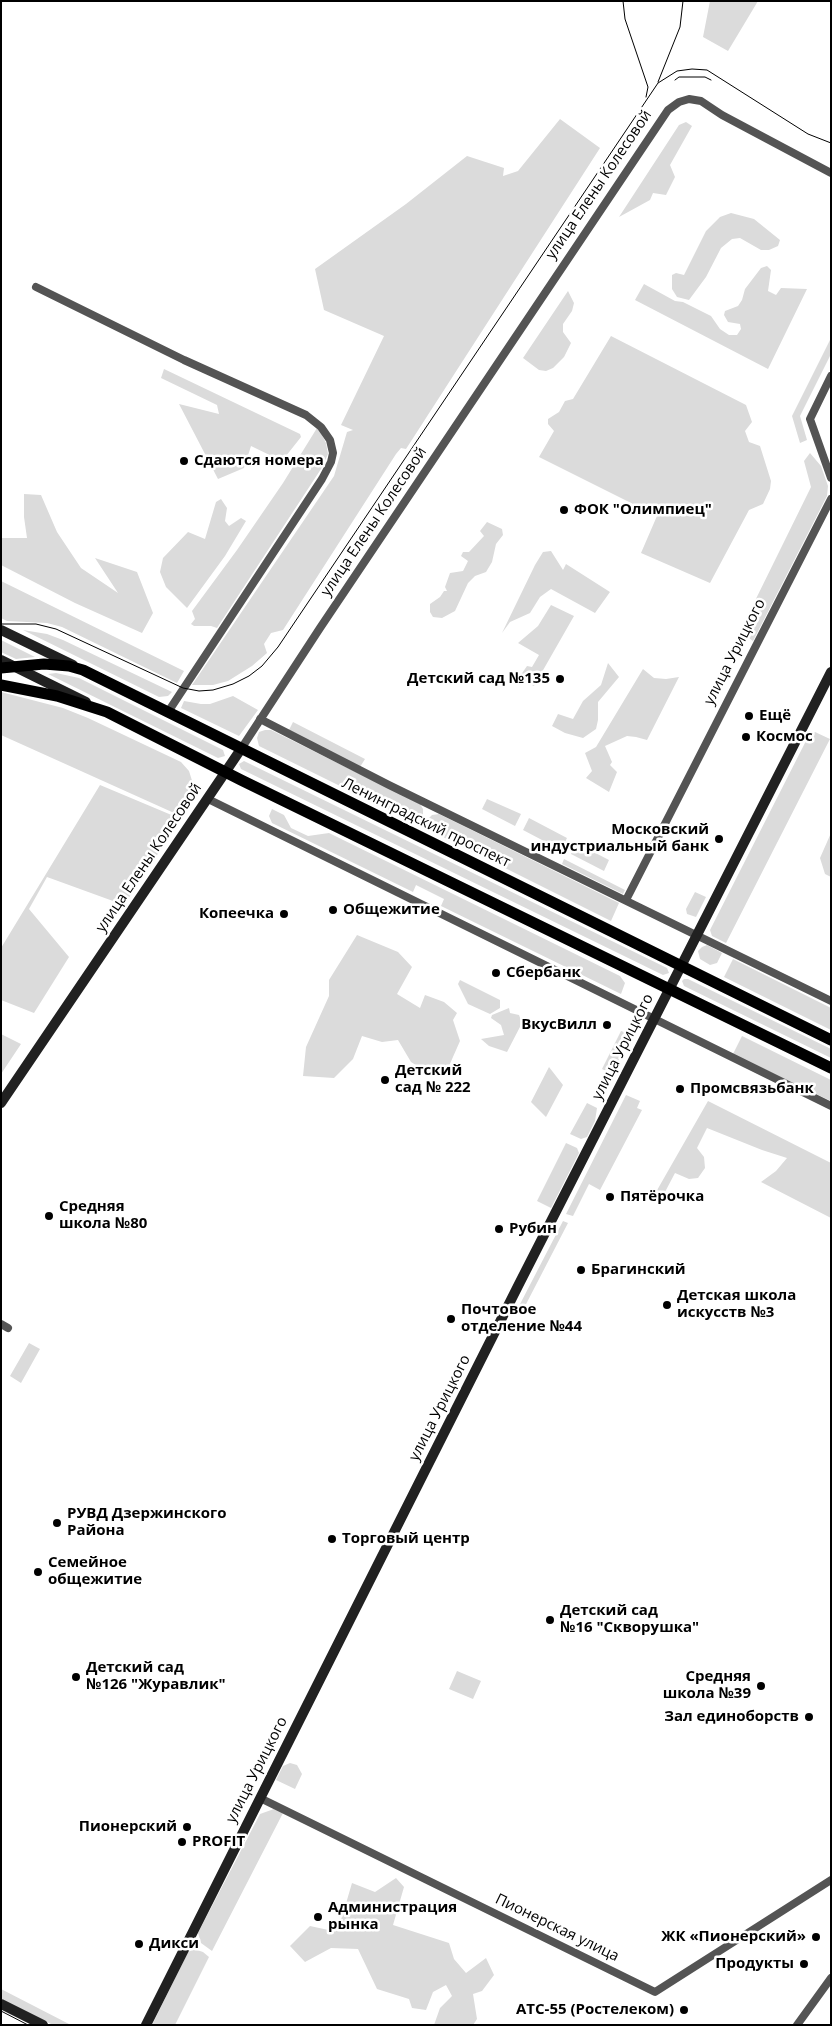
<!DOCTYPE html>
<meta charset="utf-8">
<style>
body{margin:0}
#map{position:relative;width:832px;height:2026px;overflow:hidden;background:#fff;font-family:"Open Sans",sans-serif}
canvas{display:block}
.frame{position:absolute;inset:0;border:2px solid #000;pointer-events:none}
</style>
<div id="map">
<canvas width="832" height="2026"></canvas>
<div class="frame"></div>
</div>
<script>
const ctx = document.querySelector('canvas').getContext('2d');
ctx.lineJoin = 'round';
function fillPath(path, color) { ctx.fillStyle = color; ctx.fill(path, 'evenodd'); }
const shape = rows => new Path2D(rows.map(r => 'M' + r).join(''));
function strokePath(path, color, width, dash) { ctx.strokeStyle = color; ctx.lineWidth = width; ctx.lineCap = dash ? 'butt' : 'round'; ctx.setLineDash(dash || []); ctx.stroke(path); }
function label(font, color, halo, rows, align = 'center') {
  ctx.font = font + ' "Open Sans",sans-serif'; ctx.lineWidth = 5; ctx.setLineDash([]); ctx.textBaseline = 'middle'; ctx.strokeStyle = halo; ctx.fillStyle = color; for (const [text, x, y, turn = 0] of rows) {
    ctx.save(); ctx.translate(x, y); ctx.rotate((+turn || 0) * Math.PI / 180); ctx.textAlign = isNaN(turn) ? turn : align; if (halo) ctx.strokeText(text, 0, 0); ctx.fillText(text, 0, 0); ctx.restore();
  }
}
const green = shape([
 [710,1,758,1,728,51,703,37],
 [560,119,600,148,406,449,401,448,396,454,283,630,271,633,264,644,267,653,252,666,228,681,213,685,192,685,334,476,347,432,353,430,341,425,384,336,324,310,315,269,406,204,467,156,504,168,503,176,518,171],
 [686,122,692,126,670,165,675,177,666,195,653,193,650,200,619,217,679,125],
 [731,213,754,219,780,240,778,246,769,250,761,250,740,238,732,239,721,248,706,277,689,300,677,297,672,289,672,275,676,273,684,275,706,231,720,217],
 [767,266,771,270,768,291,776,295,781,288,807,289,768,369,635,300,644,284,675,301,683,302,711,316,720,329,729,335,737,335,741,329,740,324,728,322,724,315,725,311,738,306,742,300,745,289,761,268],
 [568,291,574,303,572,311,563,324,563,332,571,343,564,357,553,368,546,371,539,370,523,358],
 [611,336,746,405,752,422,745,431,749,442,760,446,771,481,770,489,763,504,749,510,710,583,641,553,657,516,539,457,554,431,548,424,548,419,559,412,565,401,573,399],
 [831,338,831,354,800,416,807,440,800,443,792,416],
 [164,369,300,434,301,437,282,461,251,446,244,468,218,479,179,404,219,414,217,405,161,378],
 [317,428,320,431,326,443,328,454,321,469,217,628,211,626,194,626,191,624,195,619,192,611,237,550,283,483],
 [810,453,821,466,828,486,827,496,753,641,746,636,751,625,748,615,811,487,804,461],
 [24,494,41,495,57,532,81,568,118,593,95,558,137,572,153,613,142,633,75,603,1,565,1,538,27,538,24,517],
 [221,499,227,508,225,521,229,526,241,518,246,521,225,556,187,608,166,587,160,572,163,558,188,532,205,539,216,502],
 [487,522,502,529,503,535,496,544,492,562,486,572,475,576,468,583,455,611,442,618,433,617,430,612,430,604,440,597,444,591,447,591,445,587,450,573,463,571,468,561,461,556,463,552,469,552,484,536,480,531],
 [551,551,563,570,566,564,610,592,595,613,551,589,540,597,530,613,510,622,502,633,535,565,543,552],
 [1,581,184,671,177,683,62,627,47,623,7,621,1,618],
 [551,605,574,616,534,686,518,679,527,666,532,667,539,655,518,643,538,626],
 [23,630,47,634,63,640,172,692,168,696,159,697],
 [1,640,35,657,16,659,1,652],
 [608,663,619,677,598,702,598,720,596,729,583,738,565,733,552,726,558,714,573,719,583,701,601,685],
 [643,669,654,678,666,679,679,677,647,740,636,737,627,736,605,746,612,762,610,765,617,772,609,792,586,778,592,771,585,753,596,747],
 [56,673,79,678,223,750,225,756,218,758,48,674],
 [1,692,63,708,88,718,181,762,189,771,194,787,194,794,183,817,1,735],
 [233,696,258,710,239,736,181,708,184,701,201,704,210,704],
 [293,722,365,759,360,767,289,730],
 [265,730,271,730,420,804,423,809,423,816,418,820,411,821,259,746,257,738,259,732],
 [815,732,830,739,726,943,712,936,710,930,810,733],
 [244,761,667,968,669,973,663,975,241,769,239,764],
 [100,785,181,819,124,905,47,877,29,909,69,957,34,1013,1,1000,1,948],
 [487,799,521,814,515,826,482,809],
 [272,809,284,815,291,828,308,836,329,833,620,976,625,983,621,994,441,906,444,899,416,885,413,892,272,823,269,816],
 [439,814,619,903,611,921,431,831,427,825,428,819,432,815],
 [529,818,567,838,561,850,523,830],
 [831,833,831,877,825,874,820,858],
 [576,843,609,860,604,871,571,854],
 [564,859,625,890,623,894,562,864],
 [695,892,706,897,696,917,687,914,686,909],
 [357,935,398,952,412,967,397,994,420,1008,425,995,444,1002,457,1013,453,1020,460,1041,449,1066,432,1075,411,1062,398,1040,382,1042,362,1036,353,1059,334,1078,303,1076,306,1047,329,996,329,980],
 [707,945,722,953,717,963,710,965,700,959,698,951,702,947],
 [733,959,831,1008,831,1030,724,977],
 [684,979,688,979,831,1049,831,1058,684,986,682,981],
 [460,980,500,1000,500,1008,490,1014,468,1004,458,984],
 [509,1008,510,1013,519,1015,522,1023,507,1052,489,1046,481,1039,504,1035,501,1025,491,1018,492,1015],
 [621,1031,630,1034,631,1037,617,1064,610,1073,602,1069],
 [1,1034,21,1044,1,1074],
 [742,1036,831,1080,831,1101,733,1054],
 [549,1067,563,1085,546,1117,531,1102],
 [626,1095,640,1101,637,1108,642,1110,600,1190,589,1184,573,1216,566,1214],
 [708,1101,831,1163,831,1218,761,1182,776,1171,787,1158,762,1150,707,1128,697,1148,704,1157,705,1168,698,1178,689,1179,675,1173,665,1192,652,1199],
 [587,1103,597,1108,595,1121,587,1137,581,1139,570,1134],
 [566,1143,577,1148,579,1153,551,1208,537,1201],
 [563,1221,568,1223,523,1310,518,1308],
 [29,1343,40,1349,21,1383,10,1376],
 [457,1671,481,1681,473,1699,449,1689],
 [290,1763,297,1765,302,1774,295,1789,276,1780,283,1766],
 [274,1809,283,1813,212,1951,201,1943,198,1933,260,1814],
 [396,1878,404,1887,393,1925,449,1943,454,1959,466,1973,486,1958,494,1975,482,1991,473,1994,477,2019,473,2025,434,2025,440,2008,452,1996,446,1985,433,1992,426,2010,412,2008,409,1999,377,1989,358,1949,331,1948,305,1962,290,1946,310,1926,333,1931,342,1917,352,1883,375,1892],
 [194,1949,203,1952,209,1957,175,2025,152,2025,188,1952],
 [1,1989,69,2024,69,2025,53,2025,1,1999]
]);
const street = shape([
 [36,287,184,360,306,415,321,427,330,440,333,453,331,462,322,479,168,712],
 [831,376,810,419,831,478],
 [260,719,389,785,831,1001],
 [241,749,320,628,668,110,679,102,689,99,701,101,722,115,831,173],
 [208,799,831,1106],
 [626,900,831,499],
 [1,1324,8,1328],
 [260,1798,655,1992,831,1880],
 [797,2025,831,1978]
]);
const secondary = shape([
 [1,630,73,665],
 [1,660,86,702],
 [1,1103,241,749],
 [1,2004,43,2025],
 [146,2025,518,1286,831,672]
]);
const primary = shape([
 [1,668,44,664,69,666,83,670,831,1040],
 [1,685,57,696,107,712,241,780,831,1068]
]);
const tram = shape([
 [623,1,625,19,648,87,646,97],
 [675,80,679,77,705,77,711,80],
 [658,82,680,27,683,1],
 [1,624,36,624,56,629,183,688,199,691,213,690,233,684,249,676,262,666,278,647,658,83,677,71,692,69,707,70,808,134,831,143],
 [1,2011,28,2025]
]);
const markers = [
 [184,461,5,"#000"],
 [564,510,5,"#000"],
 [560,679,5,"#000"],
 [749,716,5,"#000"],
 [746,737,5,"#000"],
 [719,839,5,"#000"],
 [333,910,5,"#000"],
 [284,914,5,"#000"],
 [496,973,5,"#000"],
 [607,1025,5,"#000"],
 [385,1080,5,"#000"],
 [680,1089,5,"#000"],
 [610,1197,5,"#000"],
 [49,1216,5,"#000"],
 [499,1229,5,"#000"],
 [581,1270,5,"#000"],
 [667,1305,5,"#000"],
 [451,1319,5,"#000"],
 [57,1523,5,"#000"],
 [332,1539,5,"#000"],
 [38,1572,5,"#000"],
 [550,1620,5,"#000"],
 [76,1677,5,"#000"],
 [761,1686,5,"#000"],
 [809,1717,5,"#000"],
 [187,1827,5,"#000"],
 [182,1842,5,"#000"],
 [318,1917,5,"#000"],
 [816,1937,5,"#000"],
 [139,1944,5,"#000"],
 [804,1964,5,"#000"],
 [684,2010,5,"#000"]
];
const streetNames = [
 ["улица Елены Колесовой",599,185,-56],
 ["улица Елены Колесовой",374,522,-56],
 ["улица Урицкого",735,652,-63],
 ["Ленинградский проспект",426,823,26],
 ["улица Елены Колесовой",149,858,-56],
 ["улица Урицкого",623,1047,-63],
 ["улица Урицкого",440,1408,-63],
 ["улица Урицкого",257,1770,-63],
 ["Пионерская улица",557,1928,26]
];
const poiNames = [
 ["Сдаются номера",194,461],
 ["ФОК \"Олимпиец\"",574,510],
 ["Детский сад №135",550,679,"right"],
 ["Ещё",759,716],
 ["Космос",756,737],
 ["Московский",709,830,"right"],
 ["индустриальный банк",709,847,"right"],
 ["Общежитие",343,910],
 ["Копеечка",274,914,"right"],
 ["Сбербанк",506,973],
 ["ВкусВилл",597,1025,"right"],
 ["Детский",395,1071],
 ["сад № 222",395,1088],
 ["Промсвязьбанк",690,1089],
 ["Пятёрочка",620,1197],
 ["Средняя",59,1207],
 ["школа №80",59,1224],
 ["Рубин",509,1229],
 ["Брагинский",591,1270],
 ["Детская школа",677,1296],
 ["искусств №3",677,1313],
 ["Почтовое",461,1310],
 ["отделение №44",461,1327],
 ["РУВД Дзержинского",67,1514],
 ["Района",67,1531],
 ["Торговый центр",342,1539],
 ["Семейное",48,1563],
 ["общежитие",48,1580],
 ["Детский сад",560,1611],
 ["№16 \"Скворушка\"",560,1628],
 ["Детский сад",86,1668],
 ["№126 \"Журавлик\"",86,1685],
 ["Средняя",751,1677,"right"],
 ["школа №39",751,1694,"right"],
 ["Зал единоборств",799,1717,"right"],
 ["Пионерский",177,1827,"right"],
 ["PROFIT",192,1842],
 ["Администрация",328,1908],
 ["рынка",328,1925],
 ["ЖК «Пионерский»",806,1937,"right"],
 ["Дикси",149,1944],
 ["Продукты",794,1964,"right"],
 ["АТС-55 (Ростелеком)",674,2010,"right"]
];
fillPath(green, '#dbdbdb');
strokePath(street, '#545454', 8);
strokePath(secondary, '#212121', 10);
strokePath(primary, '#000', 11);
strokePath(tram, '#000', 1);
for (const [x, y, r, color] of markers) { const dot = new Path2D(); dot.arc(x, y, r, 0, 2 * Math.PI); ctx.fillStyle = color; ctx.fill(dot); strokePath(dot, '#fff', 2); }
label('15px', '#000', '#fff', streetNames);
label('bold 15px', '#000', '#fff', poiNames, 'left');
</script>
